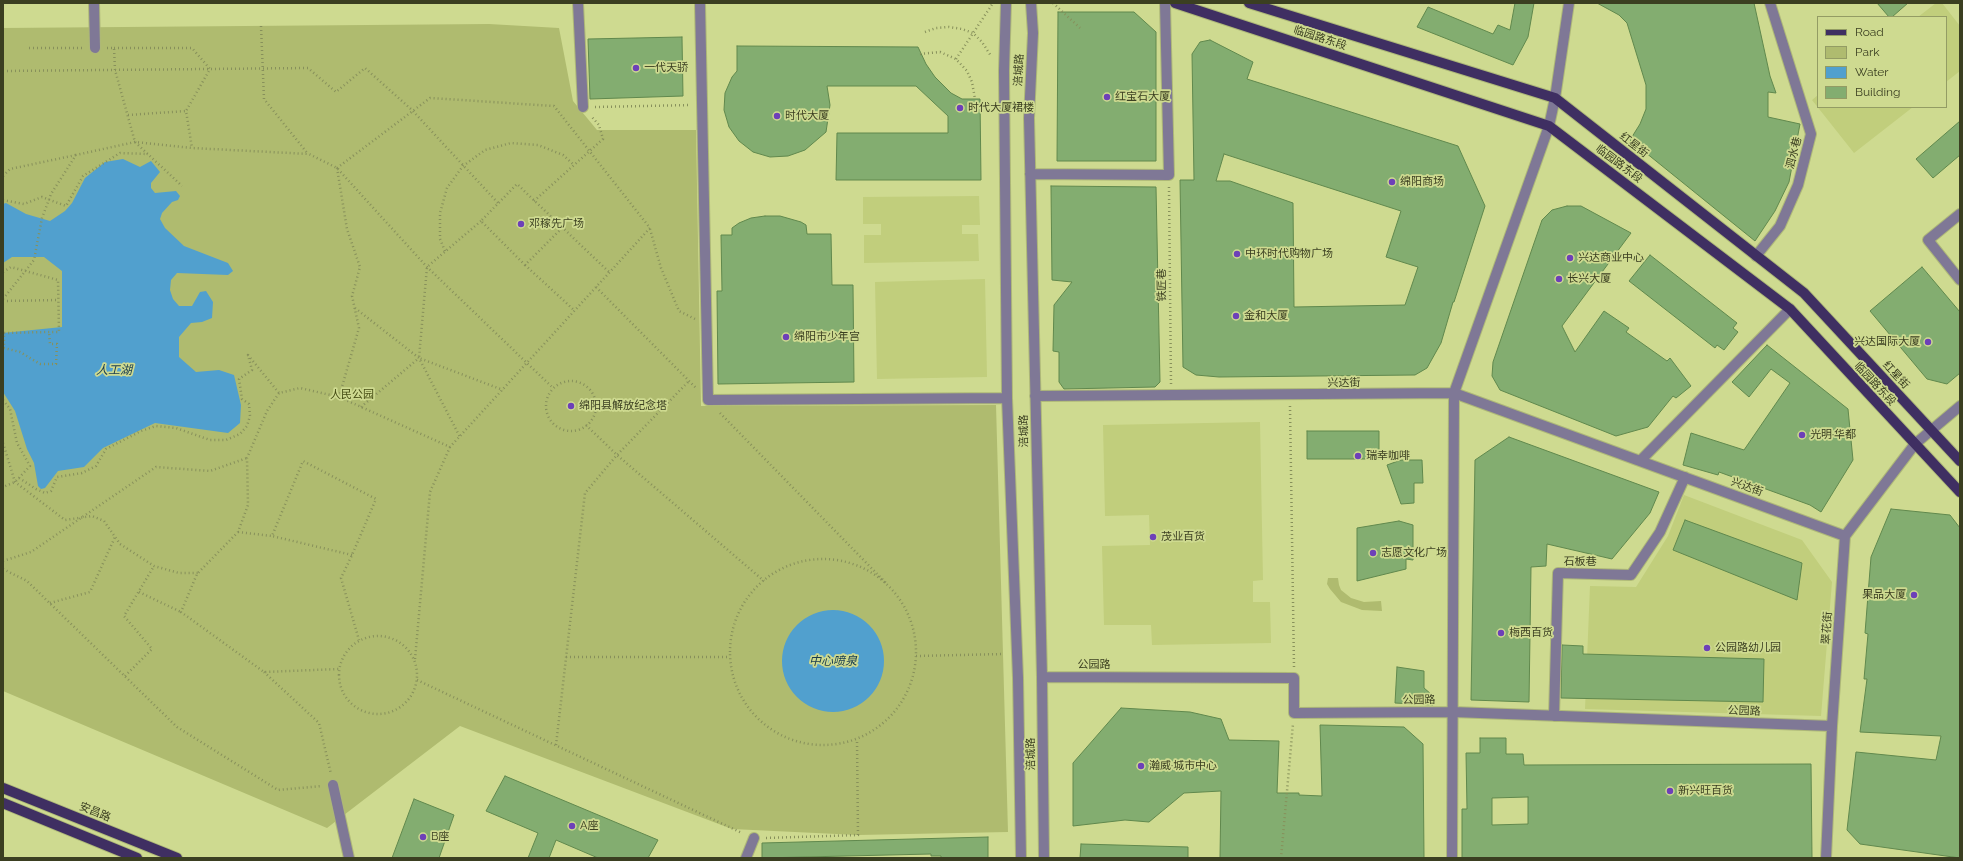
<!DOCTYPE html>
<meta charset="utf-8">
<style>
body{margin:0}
#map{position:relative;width:1963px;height:861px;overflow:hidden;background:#ceda90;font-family:Raleway,sans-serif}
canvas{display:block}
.frame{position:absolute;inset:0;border:4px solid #3b3f21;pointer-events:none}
.legend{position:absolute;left:1817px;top:16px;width:130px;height:92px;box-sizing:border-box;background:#ceda90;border:1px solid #939c64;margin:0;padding:5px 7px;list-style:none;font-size:12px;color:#3b3f21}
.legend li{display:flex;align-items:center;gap:8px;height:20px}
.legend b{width:20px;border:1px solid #939c64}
</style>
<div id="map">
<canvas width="1963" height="861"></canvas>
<div class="frame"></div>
<ul class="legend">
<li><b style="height:5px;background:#3f2f62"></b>Road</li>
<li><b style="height:11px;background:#afbb6f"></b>Park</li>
<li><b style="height:11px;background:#51a0ce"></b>Water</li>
<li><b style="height:11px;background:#83ad70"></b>Building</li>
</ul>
</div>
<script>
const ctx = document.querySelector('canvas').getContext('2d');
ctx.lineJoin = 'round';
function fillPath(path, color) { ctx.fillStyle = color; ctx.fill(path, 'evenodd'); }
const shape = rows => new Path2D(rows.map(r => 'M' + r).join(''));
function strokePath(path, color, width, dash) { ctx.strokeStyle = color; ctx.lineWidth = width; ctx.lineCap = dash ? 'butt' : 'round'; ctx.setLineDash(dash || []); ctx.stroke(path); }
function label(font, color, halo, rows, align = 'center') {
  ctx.font = font + ' Raleway,"Noto Sans SC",sans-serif'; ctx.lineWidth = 3.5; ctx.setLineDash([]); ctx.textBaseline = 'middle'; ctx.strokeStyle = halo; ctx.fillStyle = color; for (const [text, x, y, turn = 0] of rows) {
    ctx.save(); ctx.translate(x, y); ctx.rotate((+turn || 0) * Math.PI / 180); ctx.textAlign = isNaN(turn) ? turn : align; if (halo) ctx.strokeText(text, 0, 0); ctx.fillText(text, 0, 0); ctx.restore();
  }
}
const built = shape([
 [1936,3,1942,3,1960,26,1960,71,1946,82,1946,17,1918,17],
 [1818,95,1818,107,1913,107,1854,153,1812,100],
 [979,196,980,225,962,225,962,234,978,234,979,261,864,263,864,235,881,235,881,224,863,224,863,197],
 [985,279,987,377,877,379,875,282],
 [1260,422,1263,580,1253,581,1253,602,1270,602,1271,643,1152,645,1151,625,1104,625,1102,546,1150,545,1149,515,1105,516,1103,425],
 [1684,495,1802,540,1832,582,1821,716,1585,709,1590,586,1636,587,1668,536]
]);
const green = shape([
 [489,24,559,28,573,101,597,130,696,130,701,406,996,405,1008,832,858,835,732,829,460,726,327,828,3,691,3,28],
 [1328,578,1338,578,1339,585,1341,590,1351,598,1364,602,1381,601,1382,611,1362,610,1341,602,1330,589,1327,584]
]);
const water = shape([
 [123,159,140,167,151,161,160,172,151,183,151,188,155,193,176,191,180,196,178,200,172,202,162,213,160,219,165,228,184,246,228,263,233,271,228,275,177,273,171,280,170,290,173,299,179,306,192,306,200,292,206,291,213,302,212,318,202,322,191,323,179,337,179,357,196,372,219,370,234,375,241,405,240,423,228,433,155,423,103,448,84,467,58,471,45,488,41,489,38,486,34,463,27,449,15,411,3,392,3,333,62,327,62,271,44,257,12,257,3,263,3,204,6,203,26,214,50,221,65,211,72,203,85,178,105,162],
 '782 661a51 51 0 1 1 102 0a51 51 0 1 1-102 0Z'
]);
const building = shape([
 [1515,3,1534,3,1528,37,1513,65,1417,27,1428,7,1493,34,1498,25,1510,30,1515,3],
 [1597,3,1754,3,1770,76,1776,93,1768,92,1768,117,1800,124,1789,182,1775,211,1755,241,1630,140,1640,124,1646,109,1646,85,1627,23,1619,15,1597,3],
 [1877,3,1908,3,1892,17,1889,17,1877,3],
 [1058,12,1134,12,1156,32,1156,161,1057,161,1058,12],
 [682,37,683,96,590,99,588,39,682,37],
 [1210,40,1253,62,1247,79,1458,146,1485,206,1454,302,1453,302,1441,343,1427,368,1415,375,1219,377,1196,375,1183,367,1180,180,1194,180,1192,54,1200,42,1210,40],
 [1224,154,1401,211,1386,257,1418,267,1405,305,1294,307,1293,203,1230,181,1216,181,1224,154],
 [737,46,918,47,926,64,935,77,951,93,962,99,980,99,981,180,836,180,837,133,948,133,948,116,916,86,827,86,830,105,826,132,805,150,788,156,770,157,753,152,739,141,729,127,724,110,725,93,732,77,737,71,737,46],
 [1960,121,1960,155,1933,178,1916,159,1960,121],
 [1051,186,1156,187,1160,382,1155,387,1064,389,1059,382,1059,352,1053,351,1054,305,1072,282,1052,280,1051,186],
 [1567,206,1581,206,1631,233,1562,326,1575,352,1604,311,1629,328,1626,332,1667,361,1670,358,1691,386,1676,398,1673,396,1648,427,1616,436,1500,390,1492,376,1493,362,1542,220,1552,210,1567,206],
 [765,216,780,216,801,222,806,225,807,234,831,234,832,285,853,285,854,382,718,384,717,291,722,291,721,235,732,235,732,228,739,223,751,218,765,216],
 [1650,255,1737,323,1733,328,1738,332,1724,350,1717,345,1715,348,1629,281,1650,255],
 [1922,267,1960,312,1960,373,1947,384,1927,379,1870,311,1922,267],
 [1767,345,1848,409,1853,460,1821,512,1810,505,1719,472,1718,475,1683,465,1691,433,1744,450,1790,383,1771,369,1749,397,1732,382,1767,345],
 [1307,431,1379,431,1379,459,1307,459,1307,431],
 [1509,437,1659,492,1650,513,1612,559,1547,544,1546,566,1531,567,1529,702,1471,700,1475,460,1509,437],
 [1401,460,1422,460,1423,483,1414,483,1414,503,1401,504,1387,465,1401,460],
 [1891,509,1950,515,1960,528,1960,858,1860,844,1847,830,1856,752,1936,760,1941,736,1860,732,1867,679,1864,679,1868,634,1865,633,1871,557,1891,509],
 [1685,520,1802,563,1797,600,1673,550,1685,520],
 [1399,521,1413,525,1413,560,1406,559,1406,569,1357,581,1357,528,1399,521],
 [1562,645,1583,646,1583,654,1764,659,1763,702,1561,698,1562,645],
 [1397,667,1424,671,1424,688,1431,694,1433,705,1395,703,1397,667],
 [1121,708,1190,712,1221,719,1229,740,1279,741,1277,793,1299,793,1299,795,1322,796,1320,725,1404,727,1423,744,1424,858,1220,858,1221,791,1184,793,1149,822,1125,820,1073,826,1073,763,1121,708],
 [1480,738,1506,738,1506,754,1523,754,1524,765,1811,764,1812,858,1462,858,1462,809,1467,809,1466,753,1480,753,1480,738],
 [1528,797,1528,824,1492,825,1492,798,1528,797],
 [505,776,658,840,648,858,598,858,556,840,549,858,528,858,538,833,486,811,505,776],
 [414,799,454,815,439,858,392,858,414,799],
 [988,837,988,858,941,858,941,856,931,856,931,854,762,858,762,843,988,837],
 [1081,844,1188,847,1188,858,1080,858,1081,844]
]);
const path = shape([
 [1053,3,1080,28],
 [261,26,264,99,308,154],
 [925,32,936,28,949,27,962,29,973,33,982,42,991,56],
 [29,48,82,48],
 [107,48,114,48,115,70,135,142,182,186],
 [114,48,192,48,210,69,186,111,192,148],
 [920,54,940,52,956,59,967,71,972,82,975,99],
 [956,59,993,3],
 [3,71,308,68,336,92,365,68,412,110,498,203],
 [595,107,690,105],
 [128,115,186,111],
 [337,168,430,98,554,106,650,228,450,447,339,397,300,388,279,393,267,411,247,458,248,505,238,532,197,574,181,612,264,672,339,669],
 [337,168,347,229,360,267,352,296,359,328,339,397],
 [3,176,10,169,76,155],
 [1169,187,1171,384],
 [3,200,24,204,42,197,66,206,83,176,120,153,148,154],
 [534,201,603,139,599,125,591,116],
 [481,221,427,267,419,358,503,390],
 [562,228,525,265,481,221,517,184,610,273],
 [650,229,661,268,679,311,695,319],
 [445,251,440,239,440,213,447,188,463,166,485,150,511,143,538,145,563,155,574,165],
 [525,265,575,311],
 [3,272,11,267,58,280,59,332,49,332,4,333,4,348,20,352,40,364,56,364,57,344,50,344,49,332],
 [596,287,696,388],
 [3,299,34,260,42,218,51,194,76,155,135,142,192,148,309,154,337,168,427,267,553,388],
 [3,301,58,300],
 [355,308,419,358,460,437],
 '546 406a25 25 0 1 1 50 0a25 25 0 1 1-50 0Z',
 [3,400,10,409,17,443,30,466,15,482,3,487],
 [1290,406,1294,667],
 [361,407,419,358],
 [720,413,886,583],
 [586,425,617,455,764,581],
 [3,443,15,482,65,520,92,516,104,521,120,544,154,566,179,573,200,573],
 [19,478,36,489,45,493,51,491,57,477,82,473,96,466,106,449,141,431,156,426,176,428,210,440,226,440,240,434,247,426,250,416,249,404,242,399,239,379,252,370,248,355,279,393],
 [238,532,272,536],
 [352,555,272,536,303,461,376,499,352,555,341,578,359,640],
 '730 652a93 93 0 1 1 186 0a93 93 0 1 1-186 0Z',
 [3,561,31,552,156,467,210,471,247,458],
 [3,569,27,581,177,727,278,790,322,786],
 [139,592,181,612],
 [50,603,90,592,115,537],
 '339 675a39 39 0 1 1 78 0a39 39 0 1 1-78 0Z',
 [916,656,1004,654],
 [566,657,729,657],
 [415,659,430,492,450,447],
 [264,672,319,723,331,774],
 [125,676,152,649,124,616,154,566],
 [417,680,742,833],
 [556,745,585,493,617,455,689,381],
 [766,838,858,835,857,739],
 [1281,858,1293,724]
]);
const minor = shape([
 [94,3,95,48],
 [578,3,583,107],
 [700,3,708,400,1007,398],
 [1006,3,1004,71,1007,398,1018,678,1021,858],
 [1031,3,1033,33,1029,118,1042,677,1044,858],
 [1030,174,1169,175,1165,3],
 [1960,214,1928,240,1960,280],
 [1756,256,1780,226,1798,185,1811,134,1770,3],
 [1035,396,1454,393,1845,536],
 [1641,460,1790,309],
 [1042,677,1294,678,1294,713,1453,712,1832,726],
 [1554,716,1558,573,1631,575,1660,532,1685,477],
 [333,785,349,858],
 [746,858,754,838],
 [1452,858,1454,393,1549,126,1555,98,1569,3],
 [1826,858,1832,726,1845,536,1915,444,1960,406]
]);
const major = shape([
 [1175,3,1549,126,1790,309,1960,492],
 [1249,3,1555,98,1804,293,1960,461],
 [3,788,177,858],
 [3,803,137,858]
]);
const markers = [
 [636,68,4,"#6d40b8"],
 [1107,97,4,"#6d40b8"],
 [960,108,4,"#6d40b8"],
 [777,116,4,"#6d40b8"],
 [1392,182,4,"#6d40b8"],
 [521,224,4,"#6d40b8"],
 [1237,254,4,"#6d40b8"],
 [1570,258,4,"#6d40b8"],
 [1559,279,4,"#6d40b8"],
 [1236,316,4,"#6d40b8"],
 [786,337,4,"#6d40b8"],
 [1928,342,4,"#6d40b8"],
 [571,406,4,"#6d40b8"],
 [1802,435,4,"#6d40b8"],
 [1358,456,4,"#6d40b8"],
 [1153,537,4,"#6d40b8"],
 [1373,553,4,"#6d40b8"],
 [1914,595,4,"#6d40b8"],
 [1501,633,4,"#6d40b8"],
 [1707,648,4,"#6d40b8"],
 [1141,766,4,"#6d40b8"],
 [1670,791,4,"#6d40b8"],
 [572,826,4,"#6d40b8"],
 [423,837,4,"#6d40b8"]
];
const streetNames = [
 ["临园路东段",1320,38,18],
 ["涪城路",1019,70,-87],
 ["红星街",1634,145,38],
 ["泗水巷",1794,153,-75],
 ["临园路东段",1619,164,37],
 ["铁匠巷",1162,285,-91],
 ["红星街",1896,375,47],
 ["兴达街",1344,383,-1],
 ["临园路东段",1875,384,47],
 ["涪城路",1024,431,-91],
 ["兴达街",1747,487,20],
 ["石板巷",1580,562],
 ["翠花街",1827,628,-86],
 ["公园路",1094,665],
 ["公园路",1419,700,-1],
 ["公园路",1744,711,2],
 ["涪城路",1031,754,-91],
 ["安昌路",95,812,22]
];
const poiNames = [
 ["一代天骄",644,68],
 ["红宝石大厦",1115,97],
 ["时代大厦裙楼",968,108],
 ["时代大厦",785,116],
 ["绵阳商场",1400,182],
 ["邓稼先广场",529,224],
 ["中环时代购物广场",1245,254],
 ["兴达商业中心",1578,258],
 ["长兴大厦",1567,279],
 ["金和大厦",1244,316],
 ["绵阳市少年宫",794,337],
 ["兴达国际大厦",1920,342,"right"],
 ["绵阳县解放纪念塔",579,406],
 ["光明·华都",1810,435],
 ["瑞幸咖啡",1366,456],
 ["茂业百货",1161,537],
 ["志愿文化广场",1381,553],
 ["果品大厦",1906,595,"right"],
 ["梅西百货",1509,633],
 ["公园路幼儿园",1715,648],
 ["瀚威·城市中心",1149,766],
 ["新兴旺百货",1678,791],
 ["A座",580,826],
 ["B座",431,837]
];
const parkNames = [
 ["人民公园",352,395]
];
const waterNames = [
 ["人工湖",114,370],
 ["中心喷泉",833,661]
];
fillPath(built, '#c1ce7c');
fillPath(green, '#afbb6f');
fillPath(water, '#51a0ce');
fillPath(building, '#83ad70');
strokePath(building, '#60884d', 1);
strokePath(minor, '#aeb878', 12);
strokePath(major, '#aeb878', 12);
strokePath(path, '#87905b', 2.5, [1, 3]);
strokePath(minor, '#7f7896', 10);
strokePath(major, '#3f2f62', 10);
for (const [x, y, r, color] of markers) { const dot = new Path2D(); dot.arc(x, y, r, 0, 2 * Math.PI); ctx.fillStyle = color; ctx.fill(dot); strokePath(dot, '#ceda90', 1.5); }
label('11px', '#3b3f21', '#ceda90', streetNames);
label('11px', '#3b3f21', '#ceda90', poiNames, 'left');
label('11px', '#464d13', '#ceda90', parkNames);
label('italic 12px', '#173a4e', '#ceda90', waterNames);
</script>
